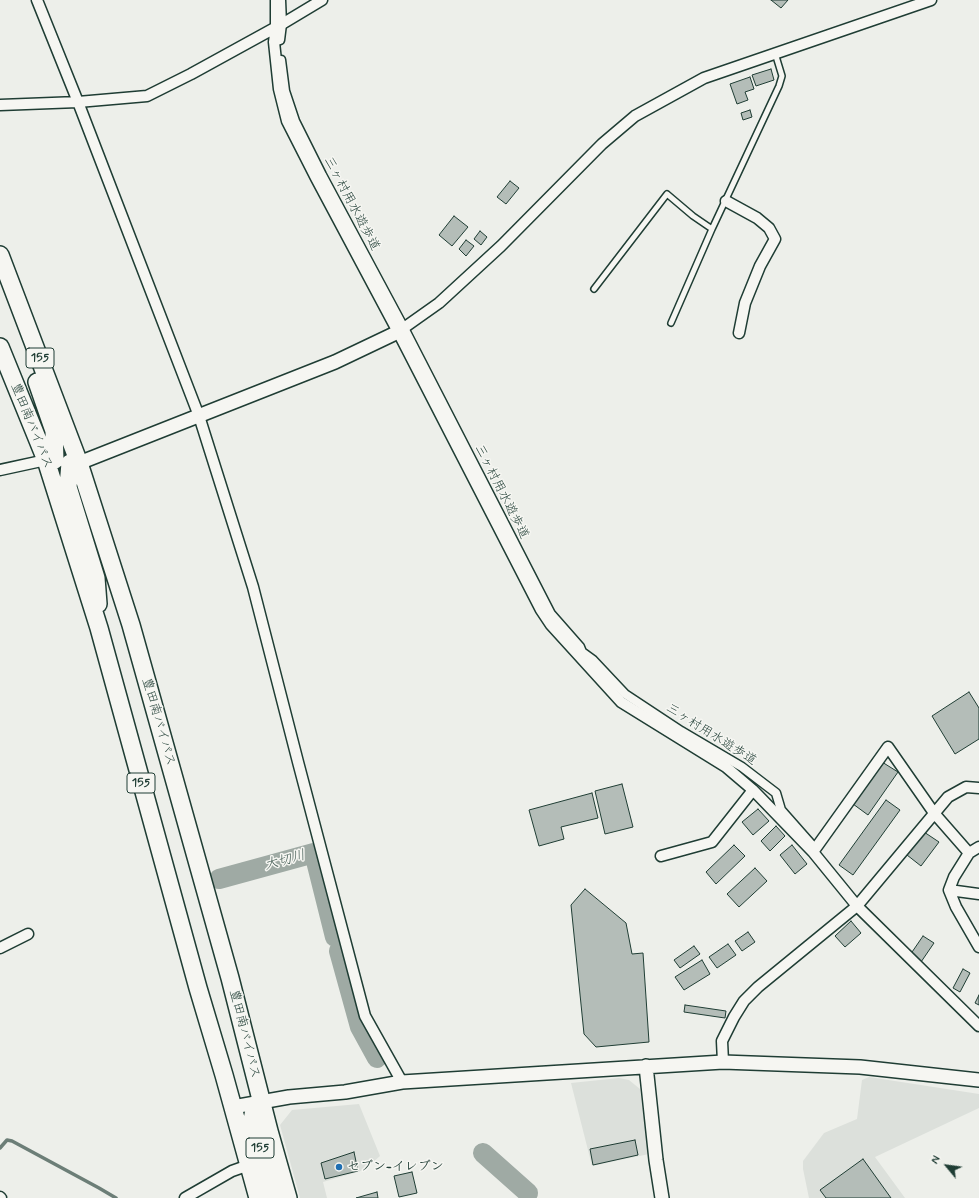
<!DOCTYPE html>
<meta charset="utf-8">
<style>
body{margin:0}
#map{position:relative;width:979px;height:1198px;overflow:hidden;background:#edefea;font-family:Mynerve,sans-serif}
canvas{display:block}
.north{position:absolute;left:927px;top:1146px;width:40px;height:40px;-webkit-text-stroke:3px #f6f6f2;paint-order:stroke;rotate:299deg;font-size:11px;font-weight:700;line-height:16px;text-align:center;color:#1f3d34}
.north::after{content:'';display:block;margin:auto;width:14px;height:18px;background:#1f3d34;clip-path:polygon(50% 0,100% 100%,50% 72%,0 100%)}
</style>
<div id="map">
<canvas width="979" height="1198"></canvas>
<div class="north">N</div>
</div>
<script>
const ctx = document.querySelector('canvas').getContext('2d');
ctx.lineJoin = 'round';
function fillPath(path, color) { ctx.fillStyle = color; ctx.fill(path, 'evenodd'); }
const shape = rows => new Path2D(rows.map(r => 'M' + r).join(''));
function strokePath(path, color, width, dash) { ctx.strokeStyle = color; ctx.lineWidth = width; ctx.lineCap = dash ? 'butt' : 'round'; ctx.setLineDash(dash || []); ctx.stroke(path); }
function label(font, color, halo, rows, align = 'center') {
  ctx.font = font + ' Mynerve,"Klee One",sans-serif'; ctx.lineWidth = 3; ctx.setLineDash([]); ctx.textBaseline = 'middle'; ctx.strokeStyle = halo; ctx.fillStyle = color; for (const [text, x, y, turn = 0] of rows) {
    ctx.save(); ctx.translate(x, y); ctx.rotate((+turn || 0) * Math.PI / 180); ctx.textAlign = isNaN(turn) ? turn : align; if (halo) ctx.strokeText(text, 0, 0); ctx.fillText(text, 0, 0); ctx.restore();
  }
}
const built = shape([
 [869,1077,979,1094,979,1108,875,1157,905,1198,809,1198,803,1169,803,1161,824,1133,857,1119,862,1080],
 [619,1078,629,1080,640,1089,649,1154,592,1166,571,1083],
 [359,1104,380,1156,364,1170,323,1182,327,1198,300,1198,280,1125,292,1110]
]);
const stream = shape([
 [0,1148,7,1140,12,1141,99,1188,116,1198]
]);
const river = shape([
 [219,879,314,853,335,937],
 [339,951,360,1027,377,1058],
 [483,1153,528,1193]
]);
const building = shape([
 [771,0,788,0,781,8,771,0],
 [771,69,774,80,756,86,752,75,771,69],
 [750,77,754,89,745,92,748,100,737,104,730,84,750,77],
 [750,110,752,117,743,120,741,113,750,110],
 [510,181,519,188,506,204,497,197,510,181],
 [454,216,468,227,452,246,439,235,454,216],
 [480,231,487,237,481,245,474,239,480,231],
 [466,240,474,246,466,256,459,249,466,240],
 [969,692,979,708,979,739,955,754,932,716,969,692],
 [882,762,898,772,868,815,853,804,882,762],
 [622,784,633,827,605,834,595,791,622,784],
 [592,793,598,818,561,827,564,839,539,846,529,810,592,793],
 [886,800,900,810,853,875,839,865,886,800],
 [758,809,769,821,753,835,742,822,758,809],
 [776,826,785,836,770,851,761,841,776,826],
 [924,832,939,842,921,866,907,855,924,832],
 [734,845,745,856,716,884,706,872,734,845],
 [792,845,807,864,795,874,780,855,792,845],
 [755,868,767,881,739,907,727,894,755,868],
 [585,889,626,923,632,954,643,953,649,1042,596,1047,584,1034,571,905,585,889],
 [851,921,861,933,845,947,835,936,851,921],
 [748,932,755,942,742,951,735,941,748,932],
 [923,936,934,943,921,962,910,955,923,936],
 [728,944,736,955,717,968,709,957,728,944],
 [694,946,700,954,680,968,674,960,694,946],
 [702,960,710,974,684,990,675,977,702,960],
 [963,969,970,973,960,992,953,988,963,969],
 [979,995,979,1005,975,1003,979,995],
 [685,1005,726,1011,725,1018,684,1012,685,1005],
 [635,1140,638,1155,593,1165,590,1149,635,1140],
 [354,1152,358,1171,325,1179,321,1163,354,1152],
 [863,1159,891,1198,826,1198,820,1190,863,1159],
 [412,1172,417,1193,399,1197,394,1176,412,1172],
 [377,1192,378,1198,356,1198,377,1192]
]);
const service = shape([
 [594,289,667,194,693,216,712,229],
 [671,323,712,229,779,86,782,76,775,53]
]);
const pedestrian = shape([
 [274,42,280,40,282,24,281,0],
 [278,60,281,60,285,91,295,121,322,175,404,328,551,614,580,647,582,652,593,660,625,694,681,731,742,767,776,793,781,810,811,844]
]);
const minor = shape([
 [37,0,78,102,199,416,253,587,298,762,365,1016,402,1082],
 [276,0,276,27,274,42,279,89,287,121,316,178,398,332,541,610,551,625,621,702,726,767,753,790,813,852,857,906,979,1026],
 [0,105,78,102,147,96,191,74,282,24,322,0],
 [726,201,757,218,769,228,775,239,760,266,745,303,739,333],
 [398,332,439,303,501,246,602,144,635,116,704,78,931,0],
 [0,470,46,460],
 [979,847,969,853,954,877,949,890,956,907,979,947],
 [813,852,888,747,934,813,969,853],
 [661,856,712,842,753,790],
 [949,890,979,894],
 [0,948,28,934],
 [723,1062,722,1041,734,1017,744,1001,758,987,857,906,948,797,966,787,979,788],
 [0,1197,1,1198],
 [185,1198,232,1171,249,1165]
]);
const tertiary = shape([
 [70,463,79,463,335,362,398,332],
 [646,1066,656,1160,662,1198],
 [233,1107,289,1097,345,1092,402,1082,723,1062,860,1067,979,1080]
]);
const trunk = shape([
 [0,255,79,463,131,625,230,978,269,1131,288,1198],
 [0,347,46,460,99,628,198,988,224,1075,258,1198],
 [37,382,54,431,55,460],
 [70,463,68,487,96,578,98,604],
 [261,1102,258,1103,254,1110,252,1120,274,1198]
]);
const markers = [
 [339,1167,4,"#1f6fb2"]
];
const shields = [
 [40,358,28],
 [141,783,28],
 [260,1148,28]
];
const shieldNames = [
 ["155",40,358],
 ["155",141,783],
 ["155",260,1148]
];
const streetNames = [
 ["三ヶ村用水遊歩道",351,204,62],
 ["豊田南バイパス",31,426,68],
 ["三ヶ村用水遊歩道",501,492,63],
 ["豊田南バイパス",158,722,74],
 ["三ヶ村用水遊歩道",711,735,32],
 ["豊田南バイパス",244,1034,76]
];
const poiNames = [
 ["セブン-イレブン",347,1167]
];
const waterNames = [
 ["大切川",285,861,-15]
];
fillPath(built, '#dce0db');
strokePath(stream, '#6c7e77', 3.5);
strokePath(river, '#9faaa4', 20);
fillPath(building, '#b4bdb8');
strokePath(building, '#1f3d34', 1);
strokePath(service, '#1f3d34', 8);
strokePath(pedestrian, '#1f3d34', 11);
strokePath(minor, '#1f3d34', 13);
strokePath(tertiary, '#1f3d34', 16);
strokePath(trunk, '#1f3d34', 20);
strokePath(service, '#f6f6f2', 5);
strokePath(pedestrian, '#f6f6f2', 8);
strokePath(minor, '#f6f6f2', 10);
strokePath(tertiary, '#f6f6f2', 13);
strokePath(trunk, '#f6f6f2', 17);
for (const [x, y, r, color] of markers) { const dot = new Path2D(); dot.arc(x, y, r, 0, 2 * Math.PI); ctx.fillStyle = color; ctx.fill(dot); strokePath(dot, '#f6f6f2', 1.5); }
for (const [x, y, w] of shields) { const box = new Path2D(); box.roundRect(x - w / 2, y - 10, w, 20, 3); ctx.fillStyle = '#f6f6f2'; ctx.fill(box); strokePath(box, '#1f3d34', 1); }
label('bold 12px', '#1f3d34', null, shieldNames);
label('13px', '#1f3d34', '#f6f6f2', streetNames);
label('bold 13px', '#1f3d34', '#f6f6f2', poiNames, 'left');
label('italic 14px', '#3f5850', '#f6f6f2', waterNames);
</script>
